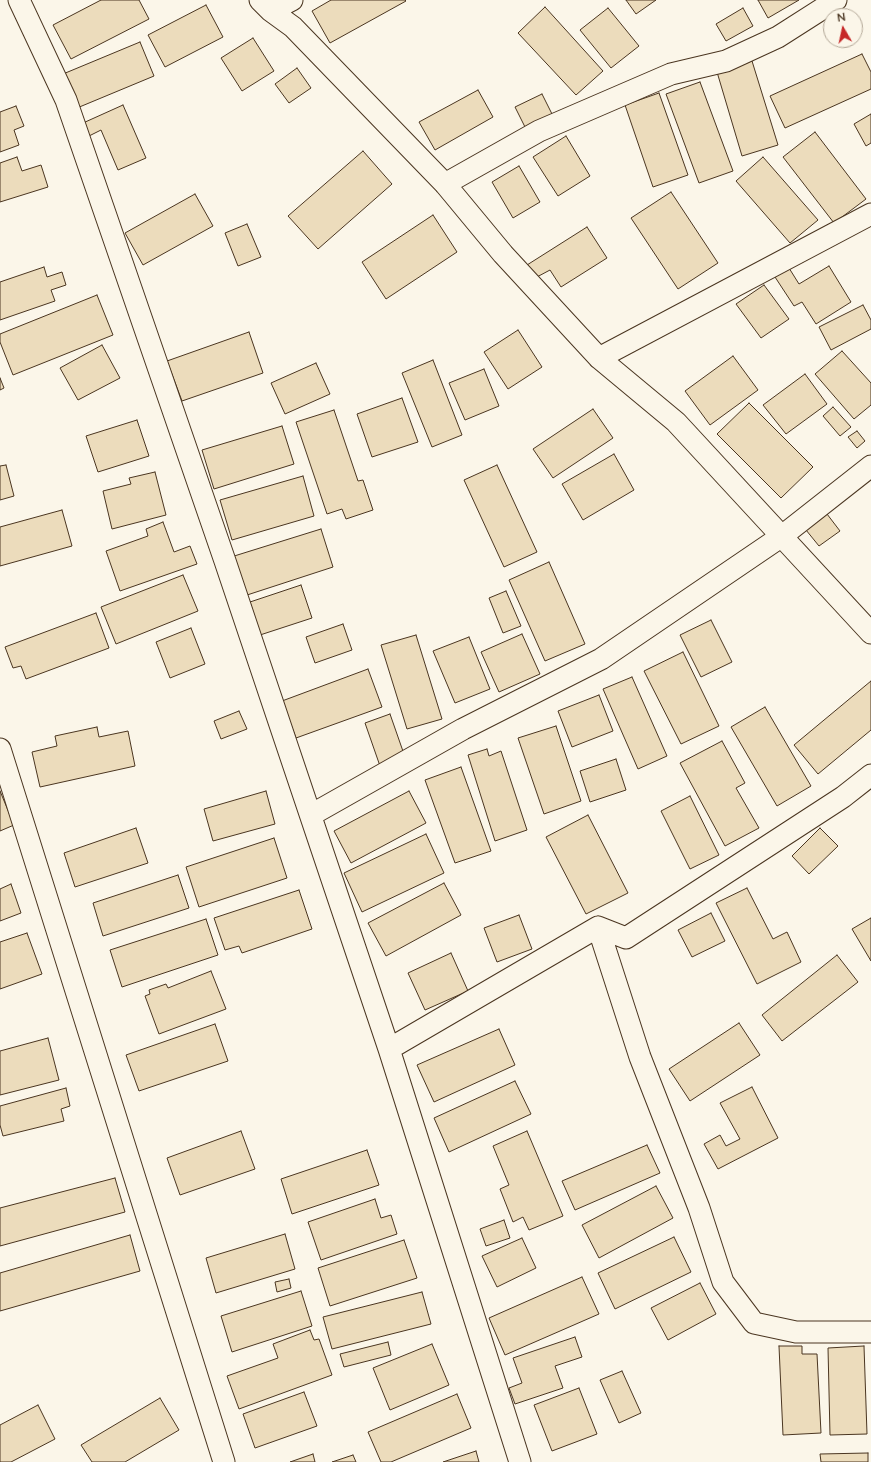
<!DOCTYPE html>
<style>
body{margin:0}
#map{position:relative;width:871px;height:1462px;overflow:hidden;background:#fbf6e9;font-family:Lato,sans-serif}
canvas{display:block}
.north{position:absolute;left:823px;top:8px;width:40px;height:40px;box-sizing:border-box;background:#fbf6e9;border:1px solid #b4a999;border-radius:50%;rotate:351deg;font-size:11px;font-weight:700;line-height:16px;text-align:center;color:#4a3520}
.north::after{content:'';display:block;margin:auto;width:14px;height:18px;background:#c62828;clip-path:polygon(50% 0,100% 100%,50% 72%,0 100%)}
</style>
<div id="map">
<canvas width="871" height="1462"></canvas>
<div class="north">N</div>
</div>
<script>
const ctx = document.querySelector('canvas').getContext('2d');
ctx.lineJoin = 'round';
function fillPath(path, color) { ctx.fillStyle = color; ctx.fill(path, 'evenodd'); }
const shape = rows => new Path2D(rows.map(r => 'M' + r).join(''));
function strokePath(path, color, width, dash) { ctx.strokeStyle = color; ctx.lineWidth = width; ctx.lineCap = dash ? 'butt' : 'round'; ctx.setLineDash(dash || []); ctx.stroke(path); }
const building = shape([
 [101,0,139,0,149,19,71,59,53,25,101,0],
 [331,0,405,0,406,1,330,43,312,11,331,0],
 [626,0,656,0,636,14,626,0],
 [758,0,799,0,768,18,758,0],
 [206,5,223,37,165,67,148,35,206,5],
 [545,7,603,71,576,95,518,33,545,7],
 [608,8,639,46,611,68,580,30,608,8],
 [743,8,753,26,726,41,716,24,743,8],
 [253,38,274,71,242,91,221,58,253,38],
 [140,42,154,76,77,108,63,74,140,42],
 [862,54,871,72,871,89,785,128,770,96,862,54],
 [752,61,778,145,742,156,717,72,752,61],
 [297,68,311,88,289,103,275,84,297,68],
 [700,82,733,171,699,183,666,94,700,82],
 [478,90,493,117,435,150,419,122,478,90],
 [659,93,688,175,653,187,625,105,659,93],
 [542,94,552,114,525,127,515,107,542,94],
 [123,105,146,158,118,170,101,130,89,136,83,123,123,105],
 [16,106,24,126,14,130,19,145,0,152,0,112,16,106],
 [871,114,871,143,866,146,854,124,871,114],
 [815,132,866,199,834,223,783,157,815,132],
 [566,136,590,176,558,196,533,157,566,136],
 [363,151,392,184,318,249,288,216,363,151],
 [17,157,22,171,41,165,48,187,0,202,0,163,17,157],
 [763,157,818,220,790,243,736,181,763,157],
 [519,166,540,202,513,218,492,182,519,166],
 [671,192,718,263,678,289,631,218,671,192],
 [195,194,213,226,143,265,125,233,195,194],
 [433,215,457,252,386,299,362,262,433,215],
 [247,224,261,257,238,266,225,233,247,224],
 [587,227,607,258,561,287,550,270,535,278,527,265,587,227],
 [829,266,851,302,816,324,802,302,794,306,775,277,789,268,799,284,829,266],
 [44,267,47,277,62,272,66,285,51,290,55,301,0,320,0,282,44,267],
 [764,285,789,319,761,338,736,304,764,285],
 [97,295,113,335,13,375,0,342,0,334,97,295],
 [863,305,871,320,871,329,831,350,819,327,863,305],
 [518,330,542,367,508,389,484,352,518,330],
 [249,332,263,373,182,401,167,361,249,332],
 [102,345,120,378,78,400,60,368,102,345],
 [842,351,871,383,871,405,854,419,815,374,842,351],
 [733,356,758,390,710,425,685,391,733,356],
 [433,360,462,435,432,447,402,373,433,360],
 [316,363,330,394,285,414,271,383,316,363],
 [484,369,499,406,465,420,449,383,484,369],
 [805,374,827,404,786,434,763,405,805,374],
 [0,378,4,388,0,390,0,378],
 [402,398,418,442,372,457,357,414,402,398],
 [749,403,813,467,781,498,717,434,749,403],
 [833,407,851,427,840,436,823,416,833,407],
 [593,409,613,438,553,478,533,449,593,409],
 [334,410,358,481,363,480,373,510,346,519,342,509,327,514,296,422,334,410],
 [137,420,149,456,98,472,86,436,137,420],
 [282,426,294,464,214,489,202,450,282,426],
 [857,431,865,441,857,448,848,437,857,431],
 [614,454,634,490,583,520,562,484,614,454],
 [6,465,14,496,0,500,0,466,6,465],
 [497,465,537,552,504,567,464,480,497,465],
 [155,472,166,515,112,529,103,491,131,484,129,478,155,472],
 [303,476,314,516,232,540,220,500,303,476],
 [62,510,72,546,0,566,0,527,62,510],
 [827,514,840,531,819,546,806,530,827,514],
 [163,522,174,552,190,546,197,564,120,591,106,551,148,536,146,529,163,522],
 [321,529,333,567,244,596,231,557,321,529],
 [549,562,585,644,545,661,509,580,549,562],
 [183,575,198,611,116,644,101,607,183,575],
 [301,585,312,618,260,635,250,602,301,585],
 [506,591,521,626,503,633,489,598,506,591],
 [96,613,109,648,26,679,21,666,13,668,5,647,96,613],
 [711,620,732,662,701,677,680,635,711,620],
 [343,624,352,650,315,663,306,637,343,624],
 [191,628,205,664,170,678,156,642,191,628],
 [522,634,540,674,499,692,481,652,522,634],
 [416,635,442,719,407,729,381,645,416,635],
 [469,637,490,689,455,703,433,651,469,637],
 [683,652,719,726,681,744,644,671,683,652],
 [368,669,382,707,296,738,282,701,368,669],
 [632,677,667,756,638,769,603,689,632,677],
 [871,681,871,730,818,774,794,745,871,681],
 [599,695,613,731,572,747,558,711,599,695],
 [765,707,811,786,777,806,731,727,765,707],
 [239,711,247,729,221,739,214,721,239,711],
 [390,714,405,757,380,766,365,723,390,714],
 [556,726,581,801,544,814,518,738,556,726],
 [97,727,99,737,128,731,135,766,40,787,32,752,57,746,55,736,97,727],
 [722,741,745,783,736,788,759,828,725,846,680,763,722,741],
 [487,749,489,756,501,751,527,830,495,841,468,755,487,749],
 [616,759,626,790,590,802,580,771,616,759],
 [461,767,491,851,455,863,425,780,461,767],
 [0,791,14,825,0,831,0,791],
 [266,791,275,824,213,841,204,809,266,791],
 [409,791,426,823,351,863,334,831,409,791],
 [690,796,719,855,690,869,661,811,690,796],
 [588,815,628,893,586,914,546,837,588,815],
 [136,828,148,863,75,887,64,853,136,828],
 [820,828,838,846,809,874,792,856,820,828],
 [426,834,444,873,362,912,344,873,426,834],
 [274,838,287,878,199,907,186,867,274,838],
 [178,875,189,908,103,936,93,903,178,875],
 [444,883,461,915,386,956,368,923,444,883],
 [11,884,21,913,0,921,0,889,11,884],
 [747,888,773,939,787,932,801,962,757,984,716,903,747,888],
 [299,890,312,929,242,953,239,946,225,950,214,918,299,890],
 [711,913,725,941,692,957,678,930,711,913],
 [519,915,532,949,497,962,484,928,519,915],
 [871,918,871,961,852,929,871,918],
 [206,919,218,955,122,987,110,950,206,919],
 [27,933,42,974,0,989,0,942,27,933],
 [451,953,468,991,425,1010,408,973,451,953],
 [837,955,858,982,782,1041,762,1015,837,955],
 [211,971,226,1009,159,1034,145,996,150,994,149,990,166,984,168,988,211,971],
 [739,1023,760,1055,690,1101,669,1069,739,1023],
 [215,1024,228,1061,139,1091,126,1055,215,1024],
 [499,1029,515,1065,434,1102,417,1065,499,1029],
 [48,1038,59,1080,0,1095,0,1051,48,1038],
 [515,1081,531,1114,449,1152,434,1118,515,1081],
 [752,1087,778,1138,718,1169,704,1144,720,1135,726,1146,740,1139,720,1103,752,1087],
 [66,1088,70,1106,61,1109,64,1121,3,1136,0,1125,0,1106,66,1088],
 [241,1131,255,1169,180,1195,167,1158,241,1131],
 [527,1131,563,1216,529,1230,523,1217,513,1222,500,1189,509,1185,493,1146,527,1131],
 [647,1145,660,1173,575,1210,562,1181,647,1145],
 [367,1150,379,1185,292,1214,281,1179,367,1150],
 [115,1178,125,1212,0,1246,0,1208,115,1178],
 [656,1186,673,1218,599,1258,582,1225,656,1186],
 [375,1199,381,1218,391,1215,397,1234,321,1260,308,1222,375,1199],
 [504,1220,510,1238,486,1246,480,1229,504,1220],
 [285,1234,295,1269,216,1293,206,1258,285,1234],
 [130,1235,140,1271,0,1311,0,1273,130,1235],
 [674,1237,691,1272,615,1309,598,1273,674,1237],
 [522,1238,536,1268,497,1287,482,1256,522,1238],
 [404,1240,417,1278,330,1306,318,1268,404,1240],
 [582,1277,599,1314,505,1355,489,1318,582,1277],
 [289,1279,291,1288,277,1292,275,1282,289,1279],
 [700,1283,716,1314,668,1340,651,1308,700,1283],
 [301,1291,312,1326,232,1352,221,1316,301,1291],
 [422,1292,431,1324,332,1349,323,1317,422,1292],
 [310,1330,314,1340,319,1339,332,1375,239,1409,227,1376,278,1358,273,1344,310,1330],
 [575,1337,582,1357,555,1366,563,1388,515,1404,509,1388,522,1383,513,1358,575,1337],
 [388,1342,391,1355,344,1367,340,1354,388,1342],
 [432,1344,449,1385,390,1410,373,1368,432,1344],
 [779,1346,802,1346,802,1354,817,1354,821,1433,783,1435,779,1346],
 [864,1346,867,1434,830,1435,828,1348,864,1346],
 [622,1371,641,1413,619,1423,600,1380,622,1371],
 [579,1388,597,1434,552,1451,534,1405,579,1388],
 [304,1392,317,1426,255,1448,243,1414,304,1392],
 [457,1394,471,1428,391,1462,381,1462,368,1432,457,1394],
 [160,1398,179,1430,125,1462,92,1462,81,1445,160,1398],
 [38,1405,55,1439,11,1462,0,1462,0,1425,38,1405],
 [476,1451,479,1462,443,1462,476,1451],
 [868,1453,868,1462,821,1462,820,1454,868,1453],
 [313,1454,315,1462,290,1462,313,1454],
 [353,1455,356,1462,332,1462,353,1455]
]);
const street = shape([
 [19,0,66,100,225,561,389,1049,520,1462],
 [260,0,271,11,293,27,445,184,503,254,599,358,676,422,871,633],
 [271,11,292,0],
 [445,184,539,131,671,74,726,61,778,37,836,0],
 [599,358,871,214],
 [0,749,224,1462],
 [311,815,463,729,601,659,782,536,871,466],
 [598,927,640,1057,699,1208,723,1282,754,1323,796,1332,871,1332],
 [389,1049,598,927,626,938,843,797,871,775]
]);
fillPath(building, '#ecdcbc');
strokePath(building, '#4a3520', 1);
strokePath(street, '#4a3520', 23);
strokePath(street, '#fbf6e9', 21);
</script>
